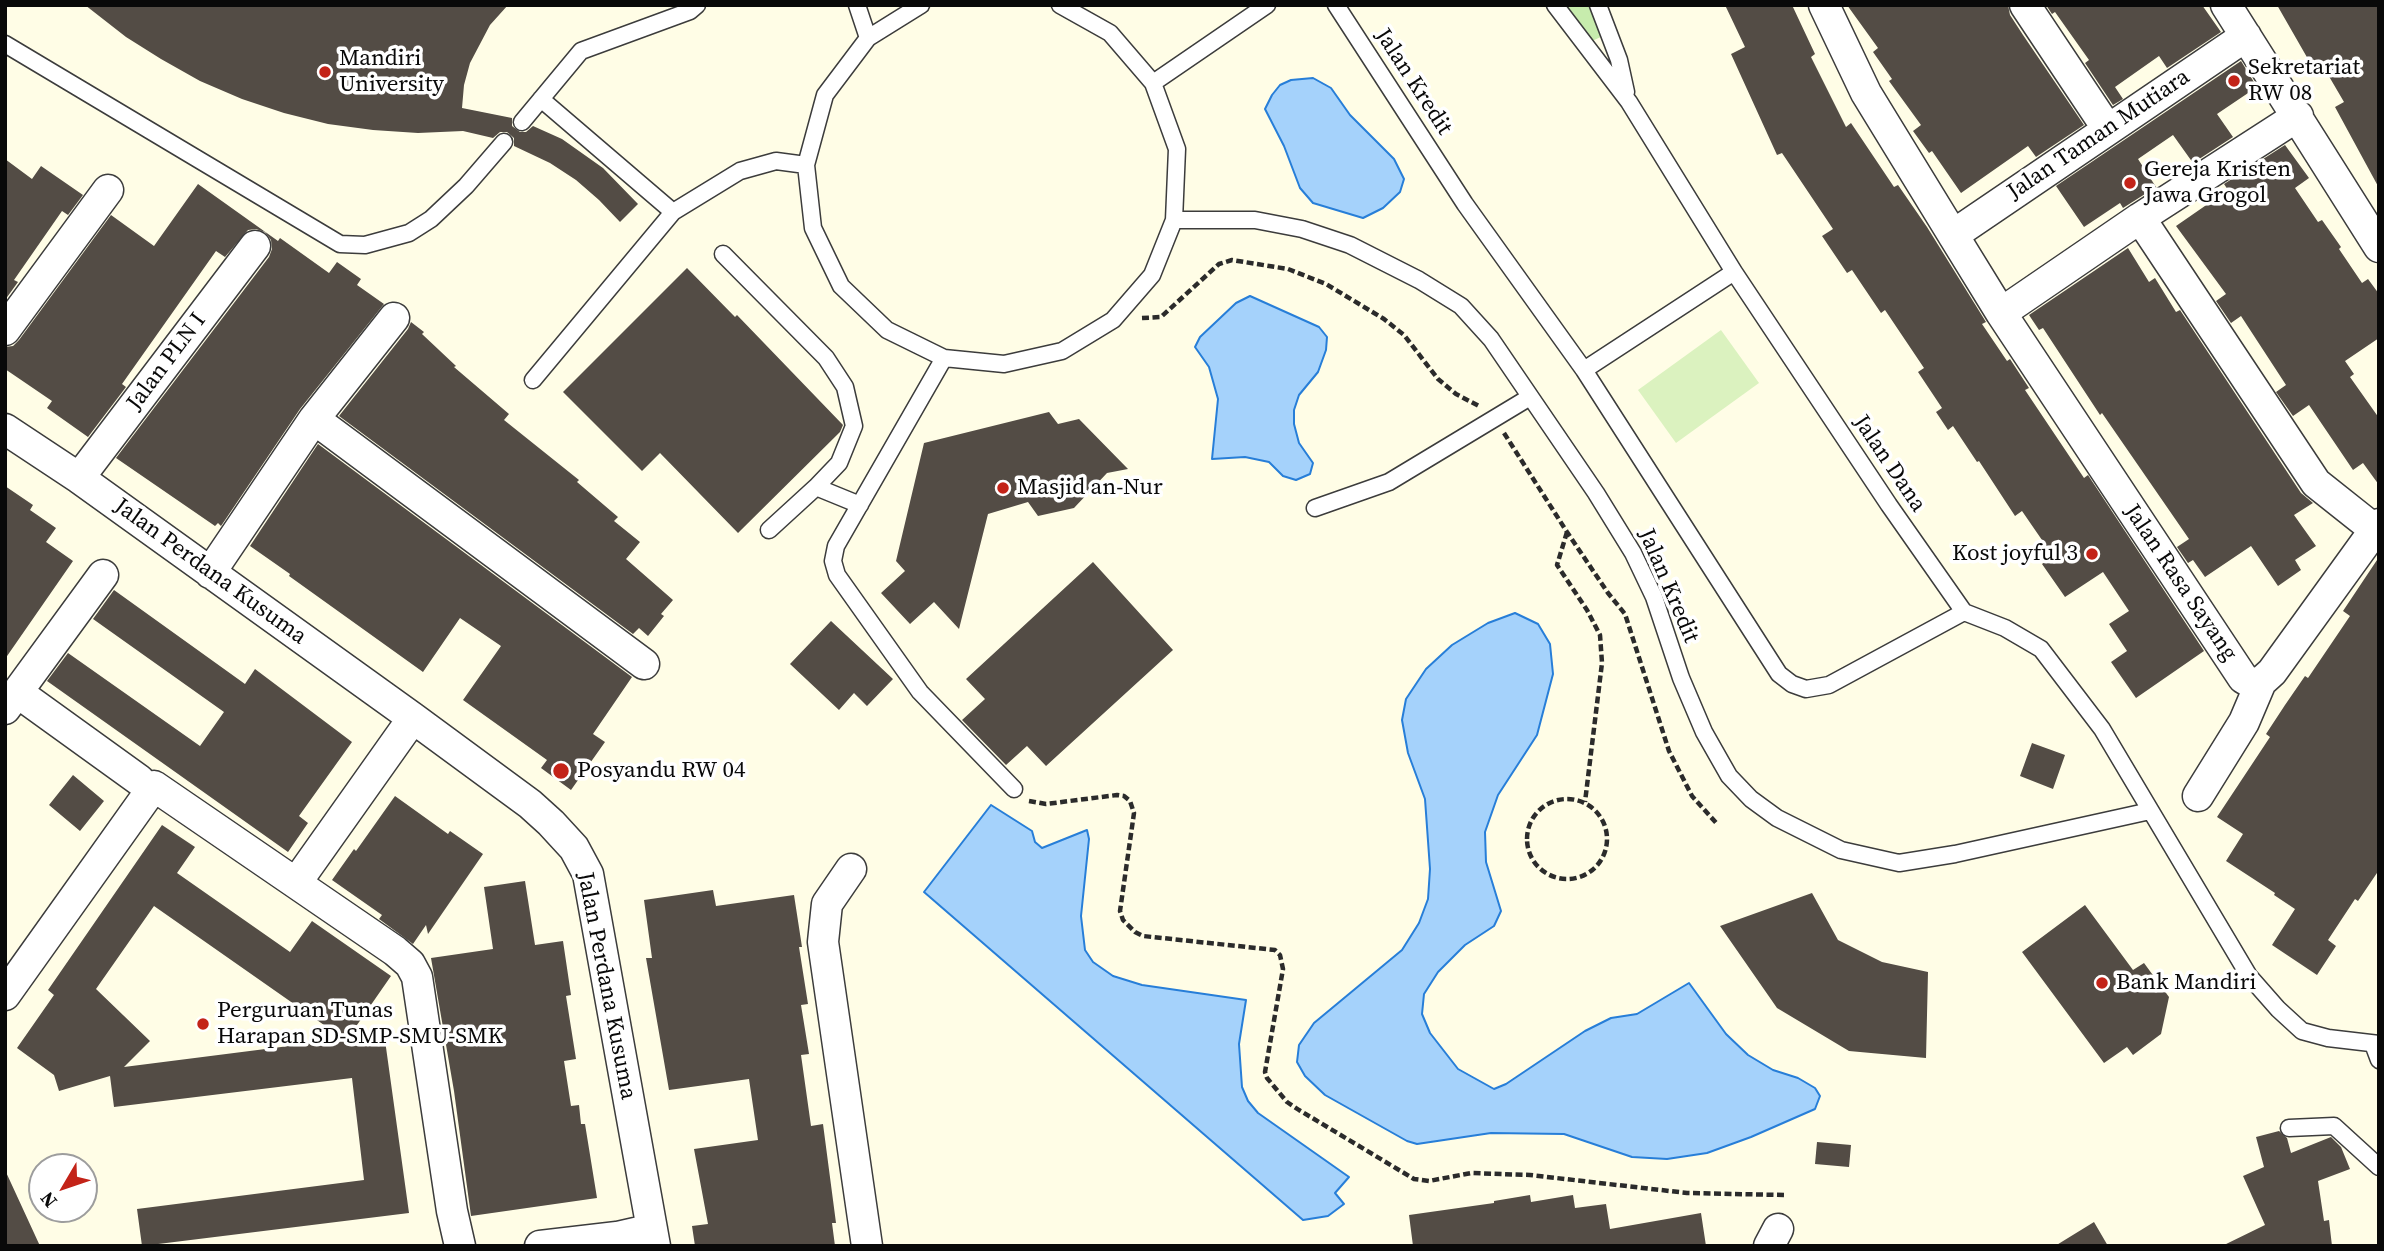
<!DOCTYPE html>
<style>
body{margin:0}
#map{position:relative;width:2384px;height:1251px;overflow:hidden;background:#fffde6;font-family:"Source Serif 4",serif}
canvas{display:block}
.frame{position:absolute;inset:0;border:7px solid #090909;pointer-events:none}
.north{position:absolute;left:28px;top:1153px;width:70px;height:70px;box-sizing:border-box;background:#fff;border:2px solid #9d9d9d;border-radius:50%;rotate:231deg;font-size:19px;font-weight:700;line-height:28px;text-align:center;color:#090909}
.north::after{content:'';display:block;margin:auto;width:24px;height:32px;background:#c32318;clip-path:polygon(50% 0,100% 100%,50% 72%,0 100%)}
</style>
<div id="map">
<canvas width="2384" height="1251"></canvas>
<div class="frame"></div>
<div class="north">N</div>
</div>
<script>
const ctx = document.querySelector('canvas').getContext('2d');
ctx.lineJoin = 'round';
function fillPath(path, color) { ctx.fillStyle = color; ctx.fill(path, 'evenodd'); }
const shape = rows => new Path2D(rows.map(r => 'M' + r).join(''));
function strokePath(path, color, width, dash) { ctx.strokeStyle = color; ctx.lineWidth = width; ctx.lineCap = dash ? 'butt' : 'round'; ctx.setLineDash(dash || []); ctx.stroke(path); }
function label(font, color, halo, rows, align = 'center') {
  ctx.font = font + ' "Source Serif 4",serif'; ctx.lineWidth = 7; ctx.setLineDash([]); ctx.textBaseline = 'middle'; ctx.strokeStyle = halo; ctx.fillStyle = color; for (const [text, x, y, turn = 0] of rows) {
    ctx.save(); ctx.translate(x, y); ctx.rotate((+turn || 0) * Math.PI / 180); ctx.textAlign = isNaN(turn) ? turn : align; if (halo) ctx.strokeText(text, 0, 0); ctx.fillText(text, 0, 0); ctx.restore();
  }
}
const green = shape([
 [1566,5,1590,5,1603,36,1592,41]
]);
const pitch = shape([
 [1721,330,1759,383,1676,443,1638,390]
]);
const water = shape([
 [1313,78,1331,88,1350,115,1394,159,1404,179,1400,192,1383,208,1363,218,1313,203,1300,188,1284,146,1265,109,1272,95,1280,85,1291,80,1313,78],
 [1250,296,1319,327,1327,337,1326,350,1318,372,1299,395,1294,410,1294,424,1299,443,1313,463,1310,474,1296,480,1283,476,1269,462,1245,457,1212,459,1218,399,1209,367,1195,347,1200,337,1236,303,1250,296],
 [1515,613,1538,624,1550,644,1553,674,1537,735,1498,795,1485,832,1486,862,1501,911,1494,926,1465,945,1438,972,1424,994,1422,1014,1430,1033,1458,1069,1494,1089,1506,1084,1585,1031,1611,1018,1637,1014,1689,983,1726,1034,1748,1055,1773,1070,1798,1078,1815,1088,1820,1096,1815,1109,1751,1137,1707,1153,1667,1159,1632,1157,1564,1134,1491,1133,1417,1144,1407,1141,1325,1095,1305,1076,1297,1062,1299,1045,1314,1023,1402,950,1419,923,1428,899,1430,869,1425,799,1408,753,1402,720,1406,699,1426,669,1452,645,1488,623,1515,613],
 [991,805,1032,831,1035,842,1042,848,1087,830,1089,839,1081,916,1085,950,1093,962,1113,976,1142,985,1246,1000,1239,1044,1242,1087,1248,1101,1258,1113,1349,1177,1335,1193,1344,1204,1328,1216,1303,1220,924,892,991,805]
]);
const building = shape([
 [85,5,508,5,490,25,470,63,464,85,462,108,512,118,512,126,520,132,526,132,533,126,562,139,603,168,638,204,620,222,599,200,576,180,550,163,514,146,514,138,507,132,500,132,493,138,463,131,418,133,373,130,328,124,284,113,242,99,200,81,161,59,126,37],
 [1725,5,1792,5,1815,54,1811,57,1846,127,1851,123,1894,187,1898,185,1927,227,1986,322,1982,324,2007,361,2010,359,2029,388,2025,390,2084,478,2088,475,2204,651,2136,698,2111,662,2127,651,2109,624,2129,611,2103,572,2065,597,2042,564,2053,556,2022,511,2015,516,1979,461,1977,462,1953,426,1948,430,1936,412,1942,408,1918,372,1924,368,1885,310,1881,313,1852,270,1847,273,1822,236,1833,229,1782,153,1777,155,1731,54,1745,47],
 [1847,5,2008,5,2010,15,2023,35,2084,125,2036,157,2028,146,1961,193,1932,151,1929,153,1913,131,1921,125,1889,81,1892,79,1873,52,1878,48],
 [2046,5,2202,5,2221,32,2167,68,2159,56,2115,87,2123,99,2113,105,2085,63,2089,60,2055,12,2052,14],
 [2277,5,2379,5,2379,188,2335,107,2344,102,2320,61,2312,66],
 [2241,61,2257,87,2217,114,2233,137,2193,163,2173,135,2138,159,2156,187,2123,208,2120,203,2084,227,2056,186],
 [2285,145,2309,178,2295,188,2318,222,2322,220,2341,247,2339,249,2362,283,2368,279,2379,294,2379,338,2345,361,2354,374,2350,377,2379,418,2379,485,2363,463,2353,470,2309,405,2293,416,2276,392,2286,385,2241,316,2231,323,2216,301,2226,294,2176,226,2228,190,2224,184],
 [5,159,32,179,41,166,83,195,68,215,62,211,14,280,18,282,5,300],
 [198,184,278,241,280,238,329,273,337,262,361,279,357,285,384,304,300,409,221,526,218,523,215,526,116,458,269,257,272,249,271,240,265,232,256,229,248,230,225,257,216,251,122,384,126,387,88,437,47,408,52,401,5,369,5,347,13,346,19,340,111,215,154,246],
 [2128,248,2149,282,2155,278,2176,312,2180,310,2301,493,2313,503,2294,515,2316,546,2295,560,2301,570,2278,586,2251,546,2205,577,2193,560,2188,563,2177,547,2189,539,2102,413,2100,415,2043,328,2039,330,2029,315],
 [687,268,735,317,737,315,843,425,840,432,738,533,660,453,642,471,563,392],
 [411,322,424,332,422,334,456,366,454,367,509,414,504,420,579,480,577,482,618,517,614,521,640,542,626,559,673,600,661,614,664,616,648,636,639,628,633,634,339,416,408,329],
 [1049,412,1058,424,1079,419,1128,469,1107,473,1074,508,1038,516,1028,502,988,514,959,629,934,602,910,624,881,593,905,571,896,561,924,443],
 [318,444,632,677,593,734,605,742,571,790,541,768,547,760,463,700,501,646,460,618,423,672,289,576,290,574,250,546],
 [5,486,33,505,30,510,56,528,46,542,73,561,5,659],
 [2379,557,2379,870,2358,901,2355,899,2328,940,2336,946,2317,975,2272,945,2295,909,2274,895,2275,893,2226,861,2243,834,2217,817,2270,737,2266,734,2285,705,2305,676,2308,678,2350,616,2343,611],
 [1093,562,1173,650,1046,766,1027,746,1006,765,962,720,985,699,966,679],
 [114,590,245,684,255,669,352,742,299,816,308,823,288,852,47,681,68,653,200,746,224,712,93,619],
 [831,621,893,679,867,706,854,693,839,710,790,664],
 [2032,743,2065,755,2053,789,2020,776],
 [73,775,104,801,80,831,49,805],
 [395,796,448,834,450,831,483,854,428,934,426,925,413,944,379,919,382,915,332,880,354,849,356,851],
 [162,825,195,847,177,873,290,952,312,921,391,976,348,1038,384,1033,409,1213,142,1246,137,1209,364,1180,352,1078,114,1107,110,1076,59,1091,54,1075,17,1048,54,995,48,990],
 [154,906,344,1039,124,1067,150,1041,96,989],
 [525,881,535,945,563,941,571,995,566,996,576,1059,564,1061,571,1106,579,1105,581,1124,585,1124,597,1198,471,1216,454,1091,431,958,493,949,484,887],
 [713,890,716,906,794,895,802,947,799,947,808,1004,801,1005,809,1054,801,1055,811,1126,823,1124,836,1223,832,1223,835,1246,695,1246,692,1226,708,1224,694,1149,758,1140,749,1079,669,1090,646,958,652,958,644,900],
 [1812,893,1838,940,1882,962,1928,972,1926,1058,1849,1051,1777,1008,1720,926],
 [2085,905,2133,970,2144,963,2169,997,2161,1034,2133,1055,2127,1047,2104,1063,2022,952],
 [2279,1131,2287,1138,2291,1153,2331,1137,2341,1147,2350,1169,2318,1181,2324,1221,2329,1220,2332,1246,2222,1246,2265,1225,2243,1176,2264,1167,2256,1137],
 [1817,1142,1851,1145,1849,1167,1815,1164],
 [5,1170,40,1246,5,1246],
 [1530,1195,1531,1202,1573,1195,1575,1208,1606,1204,1610,1229,1701,1213,1706,1246,1413,1246,1409,1215,1494,1203,1494,1201],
 [2094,1222,2108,1246,2055,1246]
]);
const path = shape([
 [1142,318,1161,317,1219,264,1232,260,1288,269,1326,284,1384,319,1404,335,1438,379,1456,394,1479,406],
 [1504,433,1567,532,1608,593,1625,614,1669,751,1692,796,1718,825],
 [1567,532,1557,565,1587,610,1600,635,1602,663,1585,802],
 '1527 839a40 40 0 1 1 80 0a40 40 0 1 1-80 0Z',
 [1029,801,1046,804,1117,795,1124,796,1130,801,1134,813,1120,911,1123,920,1135,932,1143,936,1275,950,1280,955,1283,969,1265,1072,1267,1078,1287,1102,1299,1110,1414,1179,1429,1181,1471,1173,1530,1175,1687,1193,1784,1195]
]);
const service = shape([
 [857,5,868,38],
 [921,5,868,38,825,95,806,165,813,228,841,286,887,330,944,358,1004,364,1062,351,1113,320,1152,275,1174,220,1177,149,1153,83,1110,33,1060,5],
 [1336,5,1465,204,1584,370,1779,674,1792,684,1806,689,1829,685,1964,612],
 [1555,5,1629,102,1734,272,1889,505,1964,612,2005,628,2041,649,2102,729,2249,976,2278,1009,2302,1031,2328,1038,2379,1044],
 [1598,5,1619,60,1626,92],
 [5,44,340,244,365,245,409,233,431,219,466,186,504,142],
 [1153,83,1267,5],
 [541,99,673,212],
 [522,122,581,51,690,11,697,5],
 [1174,220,1255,220,1302,229,1350,245,1419,280,1461,306,1491,339,1596,493,1633,553,1654,597,1681,678,1704,732,1729,776,1751,799,1777,818,1841,850,1899,863,1955,854,2150,811],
 [723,254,826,358,845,387,854,426,839,463,816,487],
 [944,358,836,546,833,561,837,575,920,692,1014,789],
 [1584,370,1734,272],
 [533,380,673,212,740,171,776,161,806,165],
 [1315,508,1389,482,1530,397],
 [769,530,816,487,860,505],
 [2373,1044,2379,1060],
 [2289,1128,2334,1126,2379,1167]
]);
const minor = shape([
 [1824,5,1866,93,1953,235,2001,313,2243,678,2253,684,2261,682,2272,672,2379,524],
 [2025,5,2107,128],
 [2226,5,2379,247],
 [2140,218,2316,483,2379,533],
 [1953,235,2246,36],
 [2001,313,2140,218,2298,116],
 [5,330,108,190],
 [314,419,644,664],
 [5,429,79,478,413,718,530,804,551,823,574,848,588,874,655,1246],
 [79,478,255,246],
 [210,573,314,419,394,318],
 [17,692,139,780],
 [5,709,103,575],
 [2198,796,2244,722,2261,682],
 [851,869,827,904,823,942,867,1246],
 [296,883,413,718],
 [5,995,154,786,395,951,410,964,417,977,452,1211,460,1246],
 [540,1246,617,1237,652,1229],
 [1769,1246,1778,1229]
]);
const markers = [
 [325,72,7,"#c32318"],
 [2234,81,7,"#c32318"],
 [2130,183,7,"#c32318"],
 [1003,488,7,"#c32318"],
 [2092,554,7,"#c32318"],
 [561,771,9,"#c32318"],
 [2102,983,7,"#c32318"],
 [203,1024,7,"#c32318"]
];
const poiNames = [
 ["Mandiri",339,59],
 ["University",339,85],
 ["Sekretariat",2248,68],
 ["RW 08",2248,94],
 ["Gereja Kristen",2144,170],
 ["Jawa Grogol",2144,196],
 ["Masjid an-Nur",1017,488],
 ["Kost joyful 3",2078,554,"right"],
 ["Posyandu RW 04",577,771],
 ["Bank Mandiri",2116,983],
 ["Perguruan Tunas",217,1011],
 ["Harapan SD-SMP-SMU-SMK",217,1037]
];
const streetNames = [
 ["Jalan Kredit",1413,82,57],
 ["Jalan Taman Mutiara",2099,135,-34],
 ["Jalan PLN I",167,362,-53],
 ["Jalan Dana",1889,464,56],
 ["Jalan Perdana Kusuma",210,572,36],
 ["Jalan Rasa Sayang",2180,583,56],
 ["Jalan Kredit",1668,586,67],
 ["Jalan Perdana Kusuma",606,986,79]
];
fillPath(green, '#c7ecad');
fillPath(pitch, '#dbf2bf');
fillPath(water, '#a5d2fb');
strokePath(water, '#277ed8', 2);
fillPath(building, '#534c45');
strokePath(service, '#3c3c3c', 19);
strokePath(minor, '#3c3c3c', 33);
strokePath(path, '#2b2b2b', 4.5, [7, 3.5]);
strokePath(service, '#fff', 16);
strokePath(minor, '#fff', 30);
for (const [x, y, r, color] of markers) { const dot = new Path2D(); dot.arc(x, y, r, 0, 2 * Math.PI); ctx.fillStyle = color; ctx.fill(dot); strokePath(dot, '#fff', 2.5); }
label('23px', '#090909', '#fff', poiNames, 'left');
label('23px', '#090909', '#fff', streetNames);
</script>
